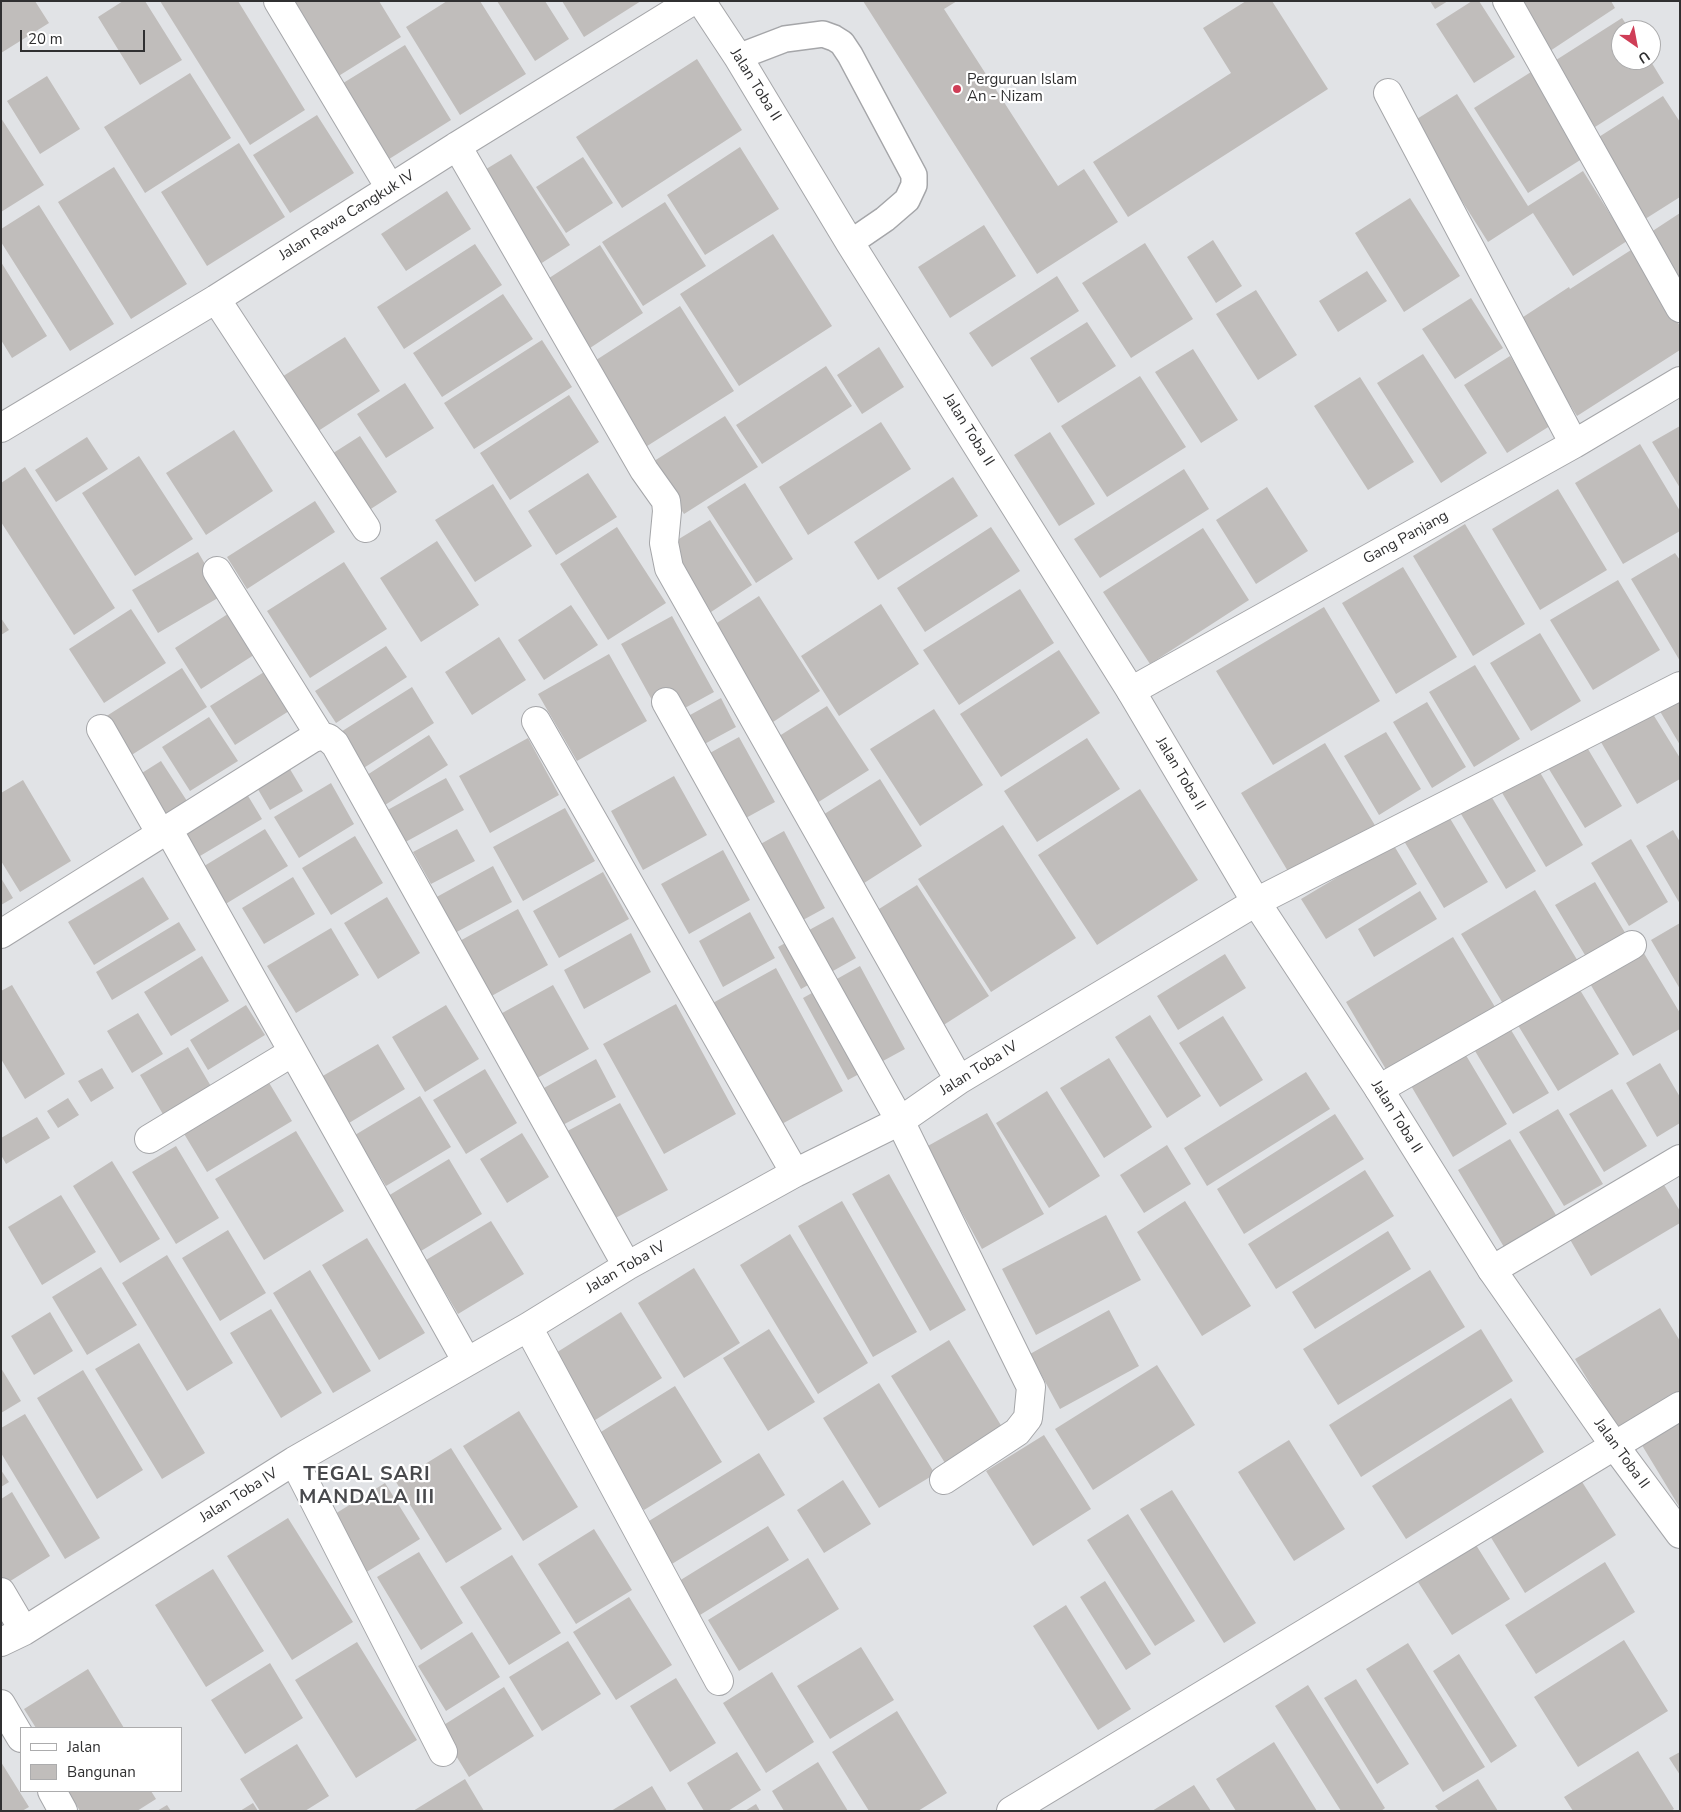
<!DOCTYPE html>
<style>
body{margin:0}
#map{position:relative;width:1681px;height:1812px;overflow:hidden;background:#e1e3e6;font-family:"Nunito Sans",sans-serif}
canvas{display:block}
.frame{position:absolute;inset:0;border:2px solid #303031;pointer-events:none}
.legend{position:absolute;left:20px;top:1727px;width:162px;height:65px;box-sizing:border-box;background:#fff;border:1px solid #acacad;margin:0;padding:6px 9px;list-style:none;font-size:15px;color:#303031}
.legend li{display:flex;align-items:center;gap:10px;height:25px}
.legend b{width:25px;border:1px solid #acacad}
.north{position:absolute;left:1611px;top:20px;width:50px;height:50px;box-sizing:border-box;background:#fff;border:1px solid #acacad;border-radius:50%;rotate:147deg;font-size:14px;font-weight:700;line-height:20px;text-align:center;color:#303031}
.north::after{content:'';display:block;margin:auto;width:18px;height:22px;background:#cf3e57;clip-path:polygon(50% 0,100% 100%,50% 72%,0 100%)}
.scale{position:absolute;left:20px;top:30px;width:125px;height:22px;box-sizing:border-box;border:2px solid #303031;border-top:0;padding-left:6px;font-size:15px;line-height:18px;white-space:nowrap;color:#303031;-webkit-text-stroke:4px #fff;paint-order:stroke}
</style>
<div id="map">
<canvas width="1681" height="1812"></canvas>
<div class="frame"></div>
<ul class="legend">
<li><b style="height:6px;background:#fff"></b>Jalan</li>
<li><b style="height:14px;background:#c0bdbb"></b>Bangunan</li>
</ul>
<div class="north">U</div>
<div class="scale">20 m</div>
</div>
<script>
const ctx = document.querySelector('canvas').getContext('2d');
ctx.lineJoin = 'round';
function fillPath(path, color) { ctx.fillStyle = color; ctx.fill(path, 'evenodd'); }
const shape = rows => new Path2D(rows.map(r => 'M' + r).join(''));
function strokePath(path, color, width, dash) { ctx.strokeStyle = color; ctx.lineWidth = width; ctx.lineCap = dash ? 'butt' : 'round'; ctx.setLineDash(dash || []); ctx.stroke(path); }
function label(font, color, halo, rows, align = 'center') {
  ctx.font = font + ' "Nunito Sans",sans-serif'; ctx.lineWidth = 4.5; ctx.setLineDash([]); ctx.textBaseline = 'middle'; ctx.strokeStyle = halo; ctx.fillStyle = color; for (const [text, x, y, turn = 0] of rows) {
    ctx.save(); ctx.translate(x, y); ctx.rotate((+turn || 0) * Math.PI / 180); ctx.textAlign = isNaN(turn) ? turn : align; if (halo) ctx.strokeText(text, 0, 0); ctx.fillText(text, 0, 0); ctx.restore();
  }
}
const building = shape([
 [1,1,35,1,49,23,1,53],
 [123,1,145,1,182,60,140,85,98,17],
 [160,1,238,1,305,110,250,145],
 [289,1,379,1,401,37,337,77],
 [447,1,480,1,526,74,460,115,406,27],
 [497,1,545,1,569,39,535,61],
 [562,1,641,1,584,37],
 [863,1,957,1,944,9,1058,186,1084,169,1118,222,1037,274],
 [1246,1,1272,1,1328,89,1128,217,1093,162,1231,73,1203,28],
 [1430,1,1448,1,1435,9],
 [1472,1,1479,1,1515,57,1474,83,1436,24],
 [1519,1,1611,1,1615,8,1550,51],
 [1622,18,1630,30,1621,30,1621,60,1650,60,1664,83,1595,127,1553,62],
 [405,45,451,120,386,161,340,85],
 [697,59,742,130,622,208,576,137],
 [1531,72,1585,157,1528,193,1474,108],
 [190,73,231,138,145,193,104,127],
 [47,76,80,129,40,154,7,101],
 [1457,94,1528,206,1583,171,1627,241,1573,276,1533,213,1488,242,1412,122],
 [1663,96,1680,122,1680,197,1642,221,1591,142],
 [317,115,354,173,290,213,253,155],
 [1,118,44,185,1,212],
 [239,143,285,217,207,266,161,192],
 [740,147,779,209,705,255,667,195],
 [511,154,570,245,537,266,478,174],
 [583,157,613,203,566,233,536,187],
 [114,167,187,284,131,319,58,202],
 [447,191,471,229,406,271,381,234],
 [1410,198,1460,276,1404,312,1355,233],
 [665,202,706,266,643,306,602,242],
 [39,205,114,324,70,351,1,242,1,229],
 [1680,213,1680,283,1648,234],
 [984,225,1016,276,950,318,918,267],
 [773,234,832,326,739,386,680,294],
 [1213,240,1242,286,1216,303,1187,257],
 [1145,243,1193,319,1131,358,1082,283],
 [475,244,502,285,404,349,377,307],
 [600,245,643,313,587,350,543,282],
 [1631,250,1680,326,1680,350,1577,416,1517,321,1569,287,1570,289],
 [1,262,47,336,12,358,1,340],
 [1367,271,1387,301,1338,332,1319,301],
 [1057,276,1079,311,992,367,969,333],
 [1256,290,1297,355,1258,380,1216,314],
 [503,294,533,339,442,397,413,353],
 [1471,298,1503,348,1455,379,1422,329],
 [680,306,734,391,644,448,590,364],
 [1087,322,1116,366,1058,403,1030,358],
 [345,337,380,391,312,435,277,380],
 [542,340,572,387,474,449,444,403],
 [879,347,904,387,862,414,837,375],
 [1193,349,1238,420,1201,443,1155,372],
 [1423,354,1487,453,1441,483,1377,383],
 [1510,356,1553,424,1507,453,1464,385],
 [826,366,852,406,762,464,736,425],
 [1140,376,1186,447,1107,497,1061,426],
 [1360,377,1414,462,1368,490,1314,406],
 [405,383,434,428,386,458,357,414],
 [569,395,599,442,510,500,480,453],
 [725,416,758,467,684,514,651,463],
 [881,422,911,469,808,535,779,487],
 [1680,426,1680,488,1652,442],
 [234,430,273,491,206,535,166,473],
 [1050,432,1095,504,1059,526,1014,455],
 [360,436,397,492,363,514,327,457],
 [87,437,108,469,56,502,35,470],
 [1640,444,1680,511,1680,531,1623,564,1575,483],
 [139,456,193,539,135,576,82,493],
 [25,467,115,608,74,635,1,522,1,483],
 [1184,469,1209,509,1100,578,1074,539],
 [588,473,617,517,556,555,528,511],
 [953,477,978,516,878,580,854,542],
 [745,483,793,559,756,583,707,507],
 [493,484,532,546,475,582,435,520],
 [1267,487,1308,551,1256,584,1216,520],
 [1558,489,1607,570,1540,610,1492,529],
 [315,501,335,532,247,589,227,557],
 [710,520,752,585,711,612,669,545],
 [1465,524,1525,624,1473,656,1413,556],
 [617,527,666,603,608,640,560,564],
 [991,527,1020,571,925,632,897,588],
 [1203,528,1249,600,1150,664,1103,592],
 [437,541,479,605,421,642,380,578],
 [198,552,223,595,158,633,132,590],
 [1675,553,1680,560,1680,661,1631,579],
 [344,562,387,629,310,678,267,611],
 [1403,567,1457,657,1396,694,1342,603],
 [1618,580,1660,650,1593,690,1550,620],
 [1020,589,1054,643,959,705,923,650],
 [759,596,820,691,770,724,709,628],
 [881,604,919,664,839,716,801,656],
 [571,605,598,645,544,680,518,640],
 [1324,607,1380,701,1273,765,1216,671],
 [131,609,166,663,104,703,69,649],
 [234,610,260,651,201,689,175,648],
 [672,616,714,692,663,720,621,644],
 [1,618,9,630,1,635],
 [1540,633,1581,701,1531,731,1490,663],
 [499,637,526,680,472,715,445,672],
 [386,646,407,677,336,723,315,691],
 [1059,650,1100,713,1001,777,960,714],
 [609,654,647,721,577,761,538,694],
 [1475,665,1520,739,1474,767,1429,692],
 [272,667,297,706,235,745,210,706],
 [182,668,207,707,130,756,105,717],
 [412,687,434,723,359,771,336,735],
 [1676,696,1680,703,1680,745,1658,708],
 [721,698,736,727,686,754,670,726],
 [1427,702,1466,767,1432,788,1393,722],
 [827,706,869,770,817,803,776,738],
 [1648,706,1680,758,1680,779,1637,804,1598,737],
 [934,709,983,785,920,826,870,749],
 [209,717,238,761,190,791,162,747],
 [1386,732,1421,789,1379,815,1344,756],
 [429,735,448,765,385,805,367,775],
 [739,737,775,802,724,830,688,765],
 [528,738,559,795,490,833,459,776],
 [1087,738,1120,789,1037,842,1004,791],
 [1582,739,1622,806,1585,828,1544,761],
 [1325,743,1376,827,1292,878,1241,793],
 [284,759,303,791,270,810,252,779],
 [161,761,187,801,160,818,134,778],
 [1538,769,1583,845,1546,867,1501,791],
 [674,776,707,835,643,870,611,811],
 [446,778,464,810,400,845,382,813],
 [880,779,922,846,861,885,818,818],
 [23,780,71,861,20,892,1,861,1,793],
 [331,783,354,824,299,858,274,817],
 [242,786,262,819,195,859,175,826],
 [1140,789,1198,880,1097,945,1038,855],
 [1488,791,1536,871,1506,889,1458,809],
 [565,808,595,861,523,901,493,847],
 [1448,815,1488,882,1444,908,1404,841],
 [1003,825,1076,938,991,992,918,879],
 [265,829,288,866,219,908,196,871],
 [457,829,475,861,431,884,413,852],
 [1673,830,1680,842,1680,904,1646,846],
 [784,831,825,908,781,932,739,856],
 [355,836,383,883,331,915,302,868],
 [1631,839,1668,902,1629,926,1591,863],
 [1393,844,1417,884,1326,939,1301,899],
 [723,850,750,900,689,934,661,884],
 [493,866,512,902,453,934,433,899],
 [603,872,629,919,559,958,533,911],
 [143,877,169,919,94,965,68,922],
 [293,877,315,914,264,944,242,908],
 [1,878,13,898,1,905],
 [1595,882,1627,936,1588,960,1555,905],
 [917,885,989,996,942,1026,871,914],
 [1535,890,1579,963,1505,1007,1461,934],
 [1420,891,1437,919,1374,957,1358,929],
 [387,897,420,953,378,979,344,923],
 [518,909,548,965,486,999,456,943],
 [750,912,775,958,723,987,699,941],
 [833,917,856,958,801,989,778,947],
 [179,922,196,950,112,1000,96,972],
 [1680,923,1680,989,1651,940],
 [331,928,359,975,296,1013,267,966],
 [631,933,651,972,584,1009,564,970],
 [1453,937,1495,1007,1387,1071,1346,1002],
 [1642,950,1680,1013,1680,1029,1633,1056,1589,982],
 [1225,954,1246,988,1178,1030,1157,996],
 [202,956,229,1001,171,1036,144,992],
 [860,966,905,1049,848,1080,803,998],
 [776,968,843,1091,778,1126,711,1004],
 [12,985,65,1074,25,1099,1,1059,1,991],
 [553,985,589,1049,530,1082,495,1017],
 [1577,985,1619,1054,1558,1091,1516,1022],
 [676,1004,736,1114,664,1154,603,1044],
 [246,1005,265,1035,208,1070,190,1040],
 [446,1005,479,1059,425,1092,392,1037],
 [138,1013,163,1054,132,1073,107,1031],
 [1150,1015,1201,1096,1167,1118,1115,1037],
 [1223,1016,1263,1080,1220,1107,1179,1043],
 [1505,1020,1549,1093,1513,1114,1469,1041],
 [378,1044,405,1089,349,1123,321,1077],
 [188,1047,212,1088,164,1116,140,1075],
 [1461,1047,1507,1124,1453,1157,1407,1079],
 [1109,1058,1152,1127,1104,1158,1060,1088],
 [596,1059,616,1097,555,1129,535,1093],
 [1660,1063,1680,1097,1680,1123,1657,1137,1626,1083],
 [102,1068,114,1088,91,1102,78,1081],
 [485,1069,517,1123,466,1154,433,1100],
 [1306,1072,1330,1109,1207,1186,1184,1148],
 [268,1081,292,1121,207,1172,183,1132],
 [1612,1089,1647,1146,1604,1172,1569,1114],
 [1047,1091,1100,1176,1049,1208,996,1123],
 [420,1096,451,1147,386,1186,355,1135],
 [68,1098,79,1115,58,1128,47,1111],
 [620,1103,668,1190,608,1222,560,1135],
 [1558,1109,1603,1184,1564,1206,1519,1132],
 [987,1113,1044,1214,982,1249,926,1147],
 [1335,1114,1364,1159,1244,1234,1217,1189],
 [37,1117,50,1138,6,1164,1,1155,1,1138],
 [296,1131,344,1211,264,1260,215,1179],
 [522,1133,549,1177,507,1203,480,1159],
 [1510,1139,1556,1215,1504,1247,1458,1170],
 [1167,1145,1191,1184,1144,1213,1120,1175],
 [176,1146,219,1218,176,1244,132,1172],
 [449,1159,482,1214,421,1251,388,1196],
 [112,1161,160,1239,120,1263,73,1186],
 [1365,1170,1394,1216,1276,1289,1248,1244],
 [889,1174,966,1310,930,1331,852,1194],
 [1661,1180,1680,1211,1680,1223,1591,1276,1568,1236],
 [61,1195,96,1252,42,1285,8,1227],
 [842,1201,917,1332,873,1357,798,1226],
 [1185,1201,1251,1306,1202,1336,1137,1232],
 [1106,1215,1141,1280,1036,1335,1002,1269],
 [491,1221,524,1274,458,1314,426,1260],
 [228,1230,266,1293,220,1321,182,1258],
 [1388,1231,1411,1269,1315,1329,1292,1292],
 [790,1234,868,1363,818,1394,740,1265],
 [367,1238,425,1333,379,1360,322,1265],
 [167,1255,233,1363,187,1391,122,1283],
 [101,1267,137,1325,87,1355,52,1297],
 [694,1268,740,1343,684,1378,638,1303],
 [310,1270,371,1371,333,1393,273,1293],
 [1430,1270,1465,1327,1338,1405,1303,1349],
 [1660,1308,1680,1341,1680,1396,1619,1431,1575,1359],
 [271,1309,322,1393,281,1418,230,1333],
 [1109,1310,1139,1366,1060,1409,1030,1354],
 [50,1312,73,1351,34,1375,11,1336],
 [621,1312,662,1378,592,1422,551,1356],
 [769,1329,815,1402,768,1431,723,1358],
 [1481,1329,1513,1381,1361,1477,1329,1425],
 [949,1340,1002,1427,945,1463,891,1376],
 [139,1343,205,1453,162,1479,95,1369],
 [1157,1365,1195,1425,1093,1490,1055,1429],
 [1,1368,21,1401,1,1413],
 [83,1370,143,1470,97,1499,37,1398],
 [879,1383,935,1474,879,1508,823,1418],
 [675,1386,722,1462,644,1510,596,1435],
 [1511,1398,1544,1452,1406,1539,1372,1486],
 [519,1411,578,1507,523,1541,463,1446],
 [25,1414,100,1538,65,1559,1,1453,1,1428],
 [1680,1419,1680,1508,1640,1442],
 [1044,1435,1091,1509,1033,1546,986,1471],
 [1289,1440,1345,1529,1294,1561,1238,1472],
 [451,1448,502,1529,446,1563,396,1482],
 [759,1453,785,1495,662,1570,636,1529],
 [1,1470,9,1482,1,1487],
 [1577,1474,1616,1535,1525,1593,1487,1531],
 [843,1480,871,1524,824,1553,797,1510],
 [385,1483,420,1539,365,1573,330,1517],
 [1172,1490,1256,1623,1224,1643,1140,1509],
 [12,1492,50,1556,4,1585,1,1581,1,1499],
 [1128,1514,1195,1621,1155,1646,1087,1540],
 [288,1518,353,1622,292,1660,227,1556],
 [768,1526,789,1560,700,1615,679,1581],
 [594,1529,632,1590,576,1624,538,1564],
 [1476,1545,1510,1599,1452,1635,1418,1582],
 [419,1552,463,1623,421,1650,377,1577],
 [512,1555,561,1633,509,1665,460,1587],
 [808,1558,839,1609,739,1671,708,1620],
 [1605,1562,1635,1612,1536,1674,1505,1625],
 [213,1569,264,1651,206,1687,155,1605],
 [1105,1581,1151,1654,1126,1670,1080,1597],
 [629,1597,672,1665,616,1700,573,1632],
 [1066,1605,1131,1709,1098,1730,1033,1626],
 [472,1632,500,1677,446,1711,418,1666],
 [1624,1640,1668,1711,1578,1767,1534,1697],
 [568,1641,601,1694,542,1731,509,1677],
 [357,1642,417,1740,356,1778,295,1680],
 [1408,1643,1485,1767,1443,1792,1366,1669],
 [861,1647,894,1700,830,1739,797,1686],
 [1459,1654,1517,1746,1491,1763,1433,1671],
 [270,1663,303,1718,245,1754,211,1700],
 [88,1669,124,1728,36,1728,24,1709],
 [772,1672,814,1742,766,1773,723,1703],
 [676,1678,716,1743,670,1772,630,1706],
 [1356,1679,1409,1764,1377,1784,1324,1698],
 [1308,1685,1385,1808,1381,1811,1341,1811,1275,1706],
 [504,1687,534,1736,469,1777,439,1728],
 [897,1711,947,1793,918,1811,869,1811,832,1752],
 [1274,1742,1317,1811,1236,1811,1216,1779],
 [297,1744,329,1796,305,1811,260,1811,240,1779],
 [1638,1751,1674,1809,1671,1811,1573,1811,1564,1797],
 [737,1752,761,1790,728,1811,704,1811,687,1783],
 [1680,1752,1680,1775,1669,1758],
 [1,1762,29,1807,22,1811,1,1811],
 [818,1762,848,1811,784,1811,772,1791],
 [465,1779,484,1811,413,1811],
 [1478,1779,1498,1811,1439,1811,1435,1806],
 [1194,1785,1211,1811,1152,1811],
 [652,1786,667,1811,611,1811],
 [68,1791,151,1791,156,1799,137,1811,80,1811],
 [253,1803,258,1811,240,1811],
 [756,1804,760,1811,745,1811],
 [167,1805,171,1811,157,1811]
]);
const service = shape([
 [738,57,785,39,823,34,834,38,842,43,850,55,914,175,914,185,907,200,885,219,850,243]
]);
const minor = shape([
 [278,1,390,188],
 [1507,1,1680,308],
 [1388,93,1574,444],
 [457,146,644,470,666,501,667,511,664,543,669,568,959,1080],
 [216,299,366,528],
 [1,428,216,299,457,146,692,1],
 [217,571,320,736],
 [1131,691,1574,444,1680,381],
 [666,702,900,1121,1031,1387,1028,1418,1017,1432,944,1480],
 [536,721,795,1173],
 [101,729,161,834],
 [168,829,467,1362],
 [1,934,313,738,320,736,328,738,335,744,627,1266],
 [1379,1089,1632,945],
 [149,1139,293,1052],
 [1492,1270,1680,1159],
 [528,1327,719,1681],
 [294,1461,443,1752],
 [1,1592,24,1631],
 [1,1642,24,1631,294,1461,528,1327,627,1266,795,1173,900,1121,959,1080,1256,902,1680,686],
 [1,1704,21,1738],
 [52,1791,63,1811],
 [1011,1811,1680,1406]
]);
const tertiary = shape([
 [701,1,738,57,850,243,1131,691,1256,902,1379,1089,1492,1270,1614,1445,1680,1534]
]);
const markers = [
 [957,89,5,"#cf3e57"]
];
const poiNames = [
 ["Perguruan Islam",967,80],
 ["An - Nizam",967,97]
];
const streetNames = [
 ["Jalan Toba II",755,85,58],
 ["Jalan Rawa Cangkuk IV",347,216,-32],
 ["Jalan Toba II",968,430,58],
 ["Gang Panjang",1406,538,-29],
 ["Jalan Toba II",1180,774,59],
 ["Jalan Toba IV",979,1069,-32],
 ["Jalan Toba II",1396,1117,58],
 ["Jalan Toba IV",626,1268,-30],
 ["Jalan Toba II",1621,1454,54],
 ["Jalan Toba IV",239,1496,-32]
];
const districtNames = [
 ["TEGAL SARI",367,1475],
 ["MANDALA III",367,1498]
];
fillPath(building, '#c0bdbb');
strokePath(service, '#a5a6a9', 28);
strokePath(minor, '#a5a6a9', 30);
strokePath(tertiary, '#a5a6a9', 30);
strokePath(service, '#fff', 25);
strokePath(minor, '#fff', 28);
strokePath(tertiary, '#fff', 28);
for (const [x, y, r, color] of markers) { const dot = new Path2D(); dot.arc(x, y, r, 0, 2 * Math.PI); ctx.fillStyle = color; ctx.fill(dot); strokePath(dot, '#fff', 2); }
label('15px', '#303031', '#fff', poiNames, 'left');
label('15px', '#303031', '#fff', streetNames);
ctx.letterSpacing = '1px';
label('bold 20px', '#48494c', '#fff', districtNames);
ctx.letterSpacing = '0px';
</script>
